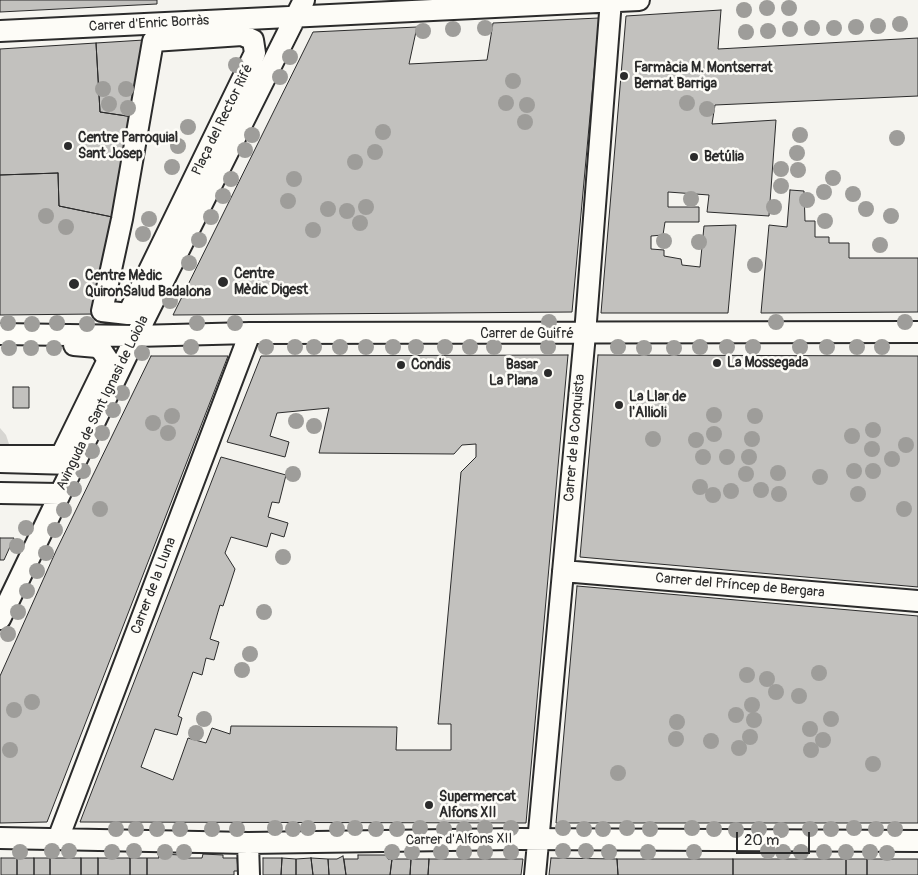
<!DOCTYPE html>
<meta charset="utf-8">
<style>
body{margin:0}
#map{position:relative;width:918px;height:875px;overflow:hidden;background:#f5f4ef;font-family:Pangolin,sans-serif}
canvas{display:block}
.scale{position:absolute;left:736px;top:832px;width:74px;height:22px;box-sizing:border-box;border:2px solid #2b2b2b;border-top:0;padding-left:6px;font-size:15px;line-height:18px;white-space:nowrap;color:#2b2b2b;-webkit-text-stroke:4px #fdfcf7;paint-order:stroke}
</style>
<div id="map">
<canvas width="918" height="875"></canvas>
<div class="scale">20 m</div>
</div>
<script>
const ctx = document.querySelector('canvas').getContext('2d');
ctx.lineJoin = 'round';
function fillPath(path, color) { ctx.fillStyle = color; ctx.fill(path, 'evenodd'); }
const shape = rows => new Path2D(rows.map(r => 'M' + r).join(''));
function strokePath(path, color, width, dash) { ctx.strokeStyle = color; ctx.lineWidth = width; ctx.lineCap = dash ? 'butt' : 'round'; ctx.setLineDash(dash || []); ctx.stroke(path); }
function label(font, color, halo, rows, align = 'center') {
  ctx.font = font + ' Pangolin,sans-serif'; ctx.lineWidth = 5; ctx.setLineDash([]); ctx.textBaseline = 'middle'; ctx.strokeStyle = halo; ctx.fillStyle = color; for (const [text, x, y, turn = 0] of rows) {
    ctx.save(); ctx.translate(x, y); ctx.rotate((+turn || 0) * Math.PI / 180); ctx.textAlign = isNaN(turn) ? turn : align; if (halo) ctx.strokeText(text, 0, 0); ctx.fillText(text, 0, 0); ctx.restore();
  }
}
const green = shape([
 [0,428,6,435,10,447,0,454]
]);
const building = shape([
 [0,0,157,0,157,4,0,12,0,0],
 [721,10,718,49,918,38,918,96,715,105,712,124,776,120,769,216,707,212,709,195,668,192,668,207,699,207,699,222,665,222,663,235,651,236,651,249,664,250,664,256,681,259,682,265,700,267,704,226,736,225,728,313,601,313,626,16,721,10],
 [599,18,572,312,173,315,313,32,417,27,409,64,487,60,493,23,599,18],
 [144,40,140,118,100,112,96,43,144,40],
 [96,43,100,112,140,118,122,219,59,206,58,173,0,175,0,49,96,43],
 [58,173,59,206,122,219,95,314,0,315,0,175,58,173],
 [790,190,804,191,805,221,815,221,815,237,829,237,829,243,849,243,849,258,918,258,918,312,761,313,769,225,787,227,790,190],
 [568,355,526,823,80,822,221,457,286,475,279,503,272,502,268,517,288,523,284,537,271,533,267,547,231,537,225,553,235,569,223,606,220,605,210,639,219,642,214,660,206,658,202,675,193,672,178,716,182,718,177,735,155,729,141,767,173,780,188,738,206,743,212,728,230,734,231,726,397,727,396,750,451,750,451,724,438,724,461,472,476,457,476,444,462,445,454,454,319,453,329,408,277,413,270,436,289,442,285,457,227,442,261,356,568,355],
 [598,355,918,356,918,587,580,557,598,355],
 [151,356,228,356,47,822,0,823,0,676,56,551,151,356],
 [13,387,29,387,29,408,13,408,13,387],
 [0,538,14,538,4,560,0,560,0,538],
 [577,586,918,616,918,823,556,823,577,586],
 [158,854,183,855,183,858,202,858,203,854,223,855,223,858,237,858,238,871,234,871,234,875,147,875,147,858,159,858,158,854],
 [358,855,388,855,388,859,392,859,390,875,346,875,344,859,358,859,358,855],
 [343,856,346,875,329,875,328,859,337,859,343,856],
 [1,858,17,858,17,875,1,875,1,858],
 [17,858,34,858,34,875,17,875,17,858],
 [34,858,50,858,50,875,34,875,34,858],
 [50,858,81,858,81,875,50,875,50,858],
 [81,858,98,858,98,875,81,875,81,858],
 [98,858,130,858,130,875,98,875,98,858],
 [130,858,147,858,147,875,130,875,130,858],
 [263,858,282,858,281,875,263,875,263,858],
 [282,858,296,859,296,875,281,875,282,858],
 [311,858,328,859,329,875,313,875,311,858],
 [311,858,313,875,296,875,296,859,311,858],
 [551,858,617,859,618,875,549,875,551,858],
 [392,859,411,859,410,875,390,875,392,859],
 [411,859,429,859,428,875,410,875,411,859],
 [429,859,523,859,521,875,428,875,429,859],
 [617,859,733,859,733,875,618,875,617,859],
 [733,859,846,859,846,875,733,875,733,859],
 [846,859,867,859,867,875,846,875,846,859],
 [867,859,918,859,918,875,867,875,867,859]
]);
const lane = shape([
 [0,467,72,469]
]);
const street = shape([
 [0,31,639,0],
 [242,35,253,40,255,53,128,314,102,311,122,219,153,41,242,35],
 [0,334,136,336,250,333,918,332],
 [0,456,61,456,108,360,102,351,97,347,74,345],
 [0,493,59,494],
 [563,571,918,601],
 [0,619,136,336,304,0],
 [0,838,248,843,516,839,918,841],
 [58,839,250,333],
 [248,843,249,875],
 [535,875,585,334,611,0]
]);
const trees = [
 [767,8],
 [789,8],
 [744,10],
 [900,24],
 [878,26],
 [856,27],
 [485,28],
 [812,28],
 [834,28],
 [453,29],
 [790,29],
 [423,31],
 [768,31],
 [746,32],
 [290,57],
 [236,65],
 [280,77],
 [513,81],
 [103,89],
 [126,89],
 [506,103],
 [687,103],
 [109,104],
 [527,105],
 [128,108],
 [707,109],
 [525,122],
 [188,127],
 [383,132],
 [252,135],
 [800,135],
 [897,138],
 [178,146],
 [245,150],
 [375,152],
 [797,153],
 [355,162],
 [172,167],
 [781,169],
 [798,170],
 [833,178],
 [231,179],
 [294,179],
 [781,186],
 [824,192],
 [853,194],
 [223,196],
 [691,199],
 [807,200],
 [288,201],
 [366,207],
 [774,207],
 [328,209],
 [866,209],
 [347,211],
 [46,216],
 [891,216],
 [211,217],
 [149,219],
 [825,221],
 [360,223],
 [66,227],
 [313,230],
 [143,234],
 [199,240],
 [664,241],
 [699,242],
 [880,245],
 [189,263],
 [755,265],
 [170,301],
 [549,322],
 [776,322],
 [905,322],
 [8,323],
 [57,323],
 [197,323],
 [235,323],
 [32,324],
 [87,324],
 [191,347],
 [266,347],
 [295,347],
 [314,347],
 [340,347],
 [366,347],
 [393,347],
 [416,347],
 [445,347],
 [470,347],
 [494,347],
 [548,347],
 [618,347],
 [700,347],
 [727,347],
 [753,347],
 [800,347],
 [827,347],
 [857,347],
 [882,347],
 [9,348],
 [31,348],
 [54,348],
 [644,348],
 [674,348],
 [142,353],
 [122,393],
 [113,410],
 [714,415],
 [172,416],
 [755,416],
 [296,421],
 [153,423],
 [314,426],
 [873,430],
 [102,433],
 [168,433],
 [714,434],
 [852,436],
 [653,439],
 [752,439],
 [696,440],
 [906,445],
 [872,449],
 [92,451],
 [703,457],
 [727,457],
 [749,457],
 [892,459],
 [83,471],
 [854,471],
 [873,471],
 [778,473],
 [293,474],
 [746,474],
 [820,477],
 [700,487],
 [74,489],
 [761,490],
 [731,491],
 [779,494],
 [858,494],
 [713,495],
 [100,509],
 [904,509],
 [64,510],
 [26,528],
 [55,530],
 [17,546],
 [46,553],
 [283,557],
 [37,571],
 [27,591],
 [18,612],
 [264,612],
 [8,634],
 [250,654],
 [242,670],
 [819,673],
 [747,675],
 [767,679],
 [776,692],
 [799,696],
 [32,702],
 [752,705],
 [14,710],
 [736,715],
 [204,719],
 [831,719],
 [754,720],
 [677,722],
 [810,729],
 [196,733],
 [750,737],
 [676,739],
 [823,740],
 [711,741],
 [739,748],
 [10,750],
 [811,750],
 [873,764],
 [618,773],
 [275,828],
 [308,828],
 [355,828],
 [420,828],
 [485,828],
 [511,828],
 [563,828],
 [627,828],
 [692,828],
 [854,828],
 [116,829],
 [136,829],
 [157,829],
 [180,829],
 [212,829],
 [237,829],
 [293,829],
 [337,829],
 [376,829],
 [397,829],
 [444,829],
 [464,829],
 [584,829],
 [603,829],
 [650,829],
 [714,829],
 [759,829],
 [810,829],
 [831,829],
 [876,829],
 [895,829],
 [736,830],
 [781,830],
 [52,851],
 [69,851],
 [134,851],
 [563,851],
 [586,851],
 [768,851],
 [20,852],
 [112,852],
 [165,852],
 [184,852],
 [392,852],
 [412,852],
 [441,852],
 [464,852],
 [485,852],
 [511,852],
 [609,852],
 [648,852],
 [694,852],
 [783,852],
 [801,852],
 [824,852],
 [846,852],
 [870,852],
 [887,853]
];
const markers = [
 [624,76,5,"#2b2b2b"],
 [68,146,5,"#2b2b2b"],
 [694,157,5,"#2b2b2b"],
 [223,282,6,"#2b2b2b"],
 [74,284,6,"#2b2b2b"],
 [717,363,5,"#2b2b2b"],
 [401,365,5,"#2b2b2b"],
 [548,373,5,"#2b2b2b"],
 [619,405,5,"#2b2b2b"],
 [429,805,5,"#2b2b2b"]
];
const streetNames = [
 ["Carrer d'Enric Borràs",149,24,-3],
 ["Plaça del Rector Rifé",223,120,-64],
 ["Carrer de Guifré",527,334],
 ["Avinguda de Sant Ignasi de Loiola",103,403,-64],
 ["Carrer de la Conquista",575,438,-85],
 ["Carrer de la Lluna",154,586,-69],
 ["Carrer del Príncep de Bergara",740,586,5],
 ["Carrer d'Alfons XII",459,840,-1]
];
const poiNames = [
 ["Farmàcia M. Montserrat",634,68],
 ["Bernat Barriga",634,84],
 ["Centre Parroquial",78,138],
 ["Sant Josep",78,154],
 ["Betúlia",704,157],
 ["Centre",234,274],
 ["Mèdic Digest",234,290],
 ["Centre Mèdic",85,276],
 ["QuironSalud Badalona",85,292],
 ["La Mossegada",727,363],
 ["Condis",411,365],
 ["Basar",538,365,"right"],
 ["La Plana",538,381,"right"],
 ["La Llar de",629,397],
 ["l'Allioli",629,413],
 ["Supermercat",439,797],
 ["Alfons XII",439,813]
];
fillPath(green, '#d7d6d2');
fillPath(building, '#c2c1be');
strokePath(building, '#2b2b2b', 1);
strokePath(lane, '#2b2b2b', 14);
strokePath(street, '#2b2b2b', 24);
strokePath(lane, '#fdfcf7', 10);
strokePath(street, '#fdfcf7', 20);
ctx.fillStyle = '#9e9d9a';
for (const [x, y] of trees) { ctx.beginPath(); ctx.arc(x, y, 8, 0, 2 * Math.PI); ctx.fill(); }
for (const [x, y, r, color] of markers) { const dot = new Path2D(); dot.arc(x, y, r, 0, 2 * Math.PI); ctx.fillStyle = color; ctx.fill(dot); strokePath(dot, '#fdfcf7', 2); }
label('14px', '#2b2b2b', '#fdfcf7', streetNames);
label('bold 14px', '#2b2b2b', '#fdfcf7', poiNames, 'left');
</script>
